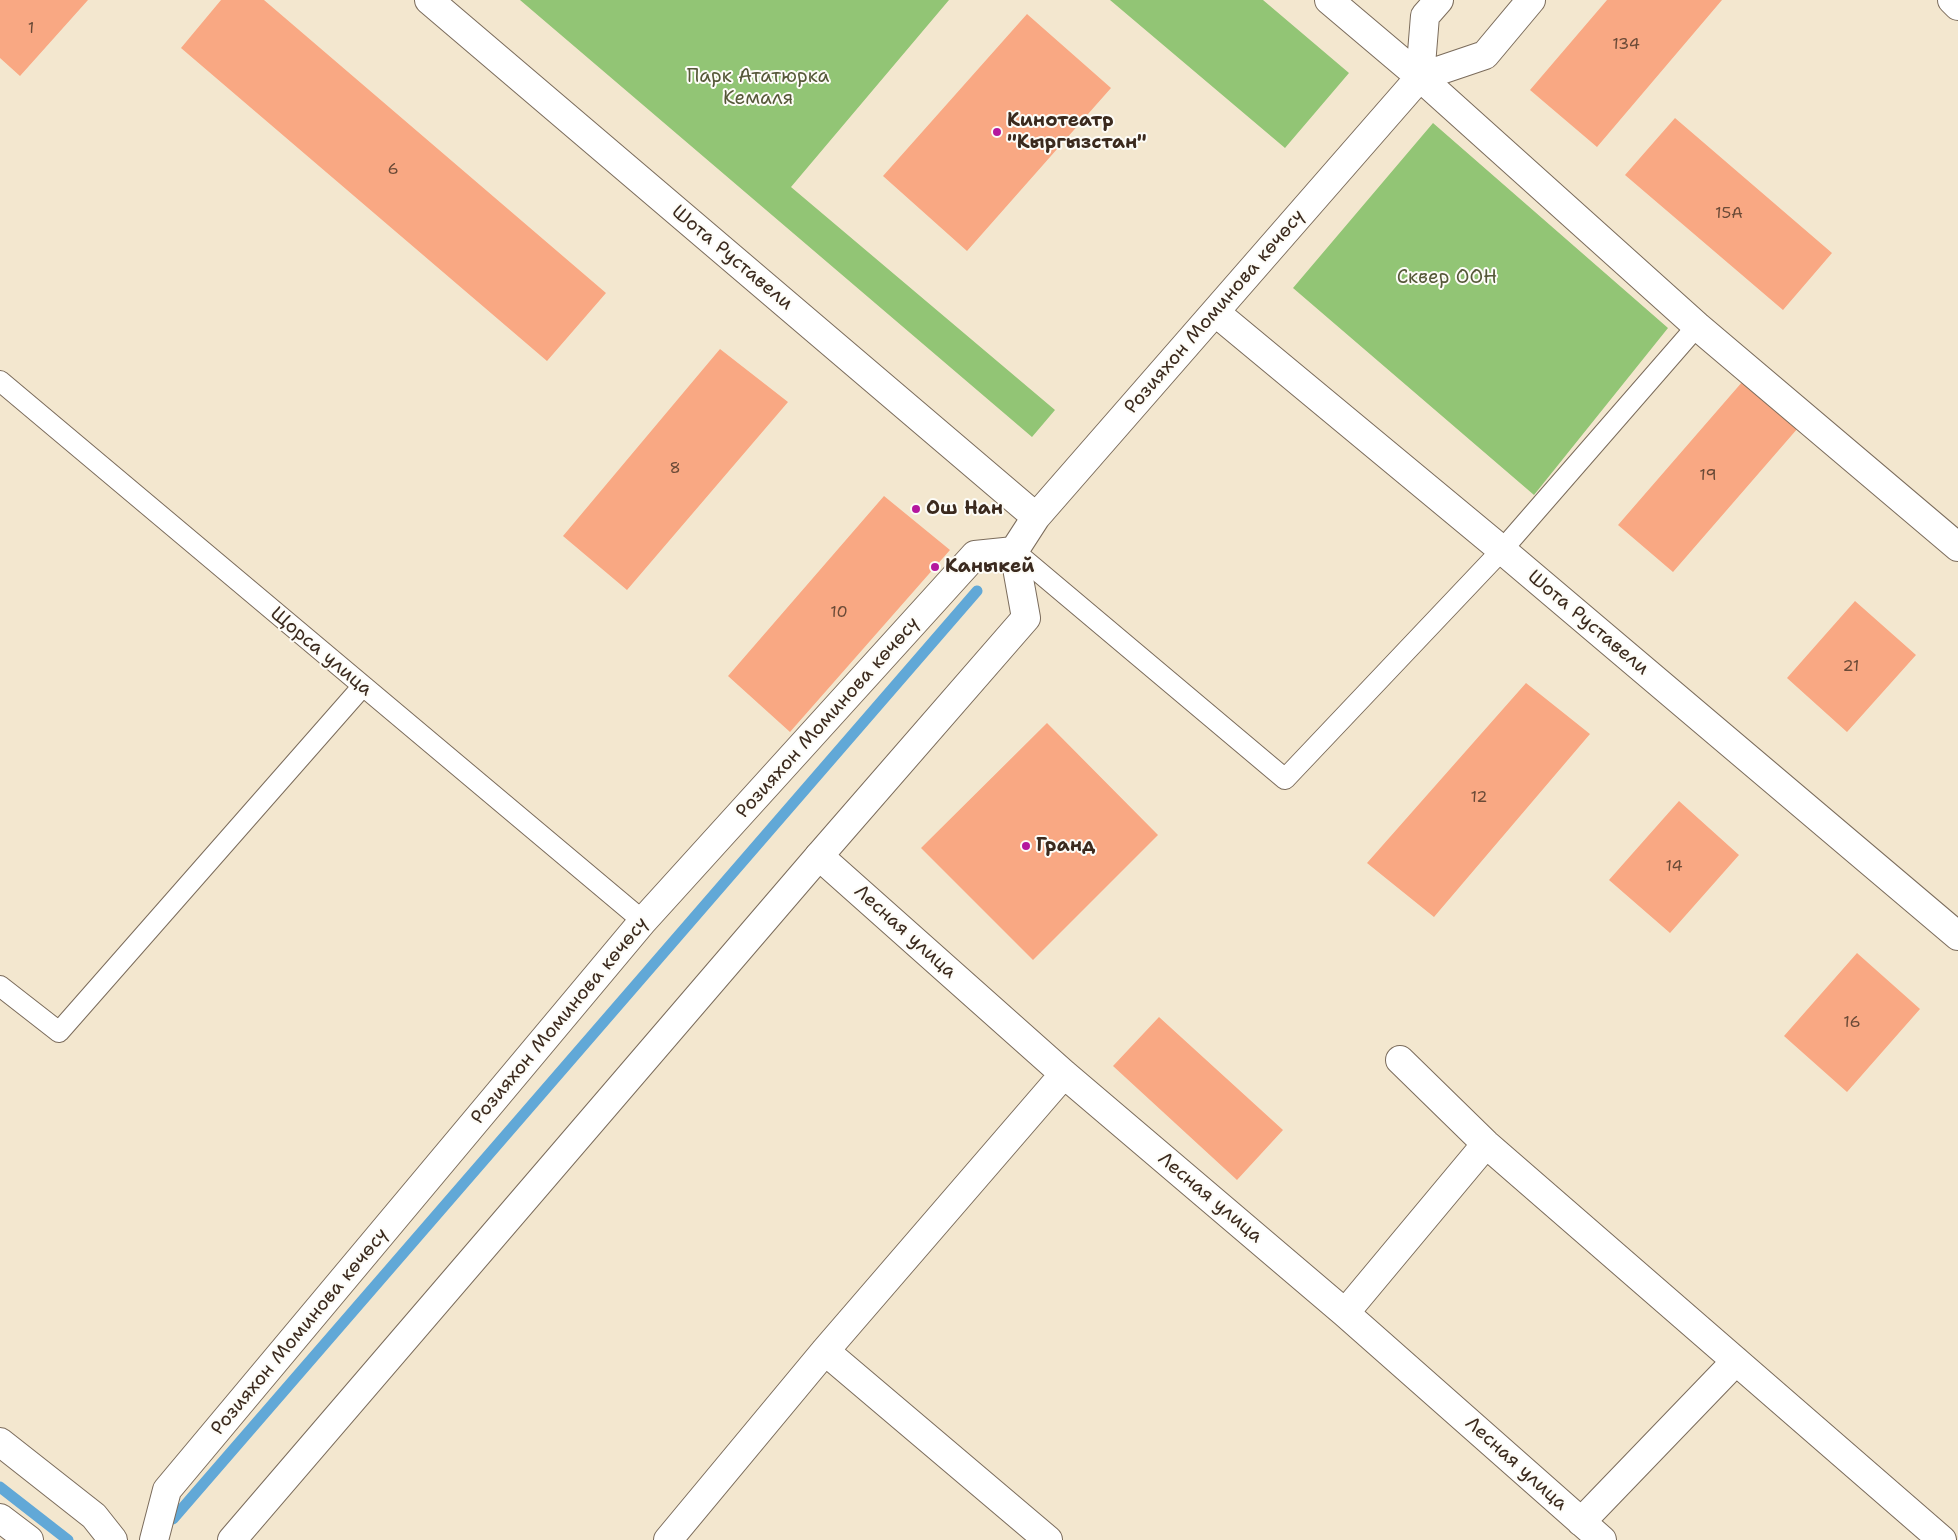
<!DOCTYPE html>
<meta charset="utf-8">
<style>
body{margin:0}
canvas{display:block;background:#f3e7cf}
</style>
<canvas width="1958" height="1540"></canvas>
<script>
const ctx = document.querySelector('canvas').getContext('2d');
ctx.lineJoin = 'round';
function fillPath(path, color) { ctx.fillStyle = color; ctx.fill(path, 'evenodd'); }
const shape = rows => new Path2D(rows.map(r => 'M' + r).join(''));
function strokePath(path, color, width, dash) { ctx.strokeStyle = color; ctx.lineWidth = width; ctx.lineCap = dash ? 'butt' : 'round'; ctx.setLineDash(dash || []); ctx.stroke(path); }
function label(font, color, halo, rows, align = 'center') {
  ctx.font = font + ' "Shantell Sans",sans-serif'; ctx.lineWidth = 4; ctx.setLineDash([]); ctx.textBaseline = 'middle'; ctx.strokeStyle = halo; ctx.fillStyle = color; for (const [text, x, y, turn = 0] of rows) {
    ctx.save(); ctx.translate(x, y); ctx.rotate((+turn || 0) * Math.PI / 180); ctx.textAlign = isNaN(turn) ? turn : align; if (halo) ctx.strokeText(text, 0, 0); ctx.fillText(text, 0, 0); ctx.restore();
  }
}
const green = shape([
 [520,0,949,0,791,187,1055,410,1032,437],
 [1110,0,1263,0,1349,73,1285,148],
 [1433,123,1668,328,1534,495,1293,288]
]);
const stream = shape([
 [0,1487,68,1540],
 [173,1519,977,591]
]);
const building = shape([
 [0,0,88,0,20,76,0,58],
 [221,0,264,0,606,293,547,361,181,48],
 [1607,0,1722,0,1597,147,1530,90],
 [1027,14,1111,88,967,251,883,176],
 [1675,118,1832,253,1783,310,1625,175],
 [720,349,788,402,627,590,563,536],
 [1743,381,1798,428,1673,572,1618,525],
 [884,496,950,550,790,732,728,676],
 [1855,601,1916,655,1847,732,1787,678],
 [1526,683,1590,734,1434,917,1367,863],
 [1047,723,1158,835,1033,960,921,848],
 [1679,801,1739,855,1670,933,1609,880],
 [1857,953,1920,1009,1847,1092,1784,1036],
 [1159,1017,1283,1130,1237,1180,1113,1066]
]);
const service = shape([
 [0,381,643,921],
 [1014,551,1285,779,1502,550,1697,326],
 [0,986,59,1032,362,687]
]);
const minor = shape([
 [1952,0,1958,6],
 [1420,77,1697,326,1958,547],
 [819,856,1064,1074,1345,1313,1602,1540],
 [1400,1060,1486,1144,1942,1540],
 [1345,1313,1486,1144],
 [825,1351,1048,1540],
 [1581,1522,1736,1361],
 [668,1540,825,1351,1064,1074]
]);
const tertiary = shape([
 [429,0,1036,517],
 [1329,0,1420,77],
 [1420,77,1425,16,1439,0],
 [1215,312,1502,550,1958,936],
 [0,1442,94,1516,113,1540],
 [0,1518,29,1540],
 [154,1540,167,1490,643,921,975,555,1014,551],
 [232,1540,819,856,1026,618,1014,551,1036,517,1420,77,1485,55,1531,0]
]);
const markers = [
 [997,132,5,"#b5179e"],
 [916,509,5,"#b5179e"],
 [935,567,5,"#b5179e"],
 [1026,846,5,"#b5179e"]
];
const numberNames = [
 ["1",31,29],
 ["134",1626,45],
 ["6",393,170],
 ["15А",1729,214],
 ["8",675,469],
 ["19",1708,476],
 ["10",839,613],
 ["21",1851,667],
 ["12",1479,798],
 ["14",1674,867],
 ["16",1852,1023]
];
const parkNames = [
 ["Парк Ататюрка",758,77],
 ["Кемаля",758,99],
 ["Сквер ООН",1447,278]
];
const poiNames = [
 ["Кинотеатр",1007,121],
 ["\"Кыргызстан\"",1007,143],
 ["Ош Нан",926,509],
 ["Каныкей",945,567],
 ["Гранд",1036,846]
];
const streetNames = [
 ["Шота Руставели",732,258,40],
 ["Розияхон Моминова көчөсү",1215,312,-49],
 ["Шота Руставели",1588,623,40],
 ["Щорса улица",321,652,40],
 ["Розияхон Моминова көчөсү",828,718,-48],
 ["Лесная улица",905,932,42],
 ["Розияхон Моминова көчөсү",560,1021,-50],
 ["Лесная улица",1210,1198,40],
 ["Розияхон Моминова көчөсү",300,1332,-50],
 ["Лесная улица",1516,1464,42]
];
fillPath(green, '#92c575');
strokePath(stream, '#61a8d7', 11);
fillPath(building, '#f9a883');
strokePath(service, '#7b6c5c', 22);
strokePath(minor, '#7b6c5c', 30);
strokePath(tertiary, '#7b6c5c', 30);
strokePath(service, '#fff', 20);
strokePath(minor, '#fff', 28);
strokePath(tertiary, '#fff', 28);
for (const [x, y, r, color] of markers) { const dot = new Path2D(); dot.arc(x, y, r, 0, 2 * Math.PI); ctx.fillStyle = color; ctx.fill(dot); strokePath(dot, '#fdfcf7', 2); }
label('16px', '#6a4a37', null, numberNames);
label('19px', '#555838', '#fdfcf7', parkNames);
label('bold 19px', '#3b2a1e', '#fdfcf7', poiNames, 'left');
label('19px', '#3b2a1e', '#fdfcf7', streetNames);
</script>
